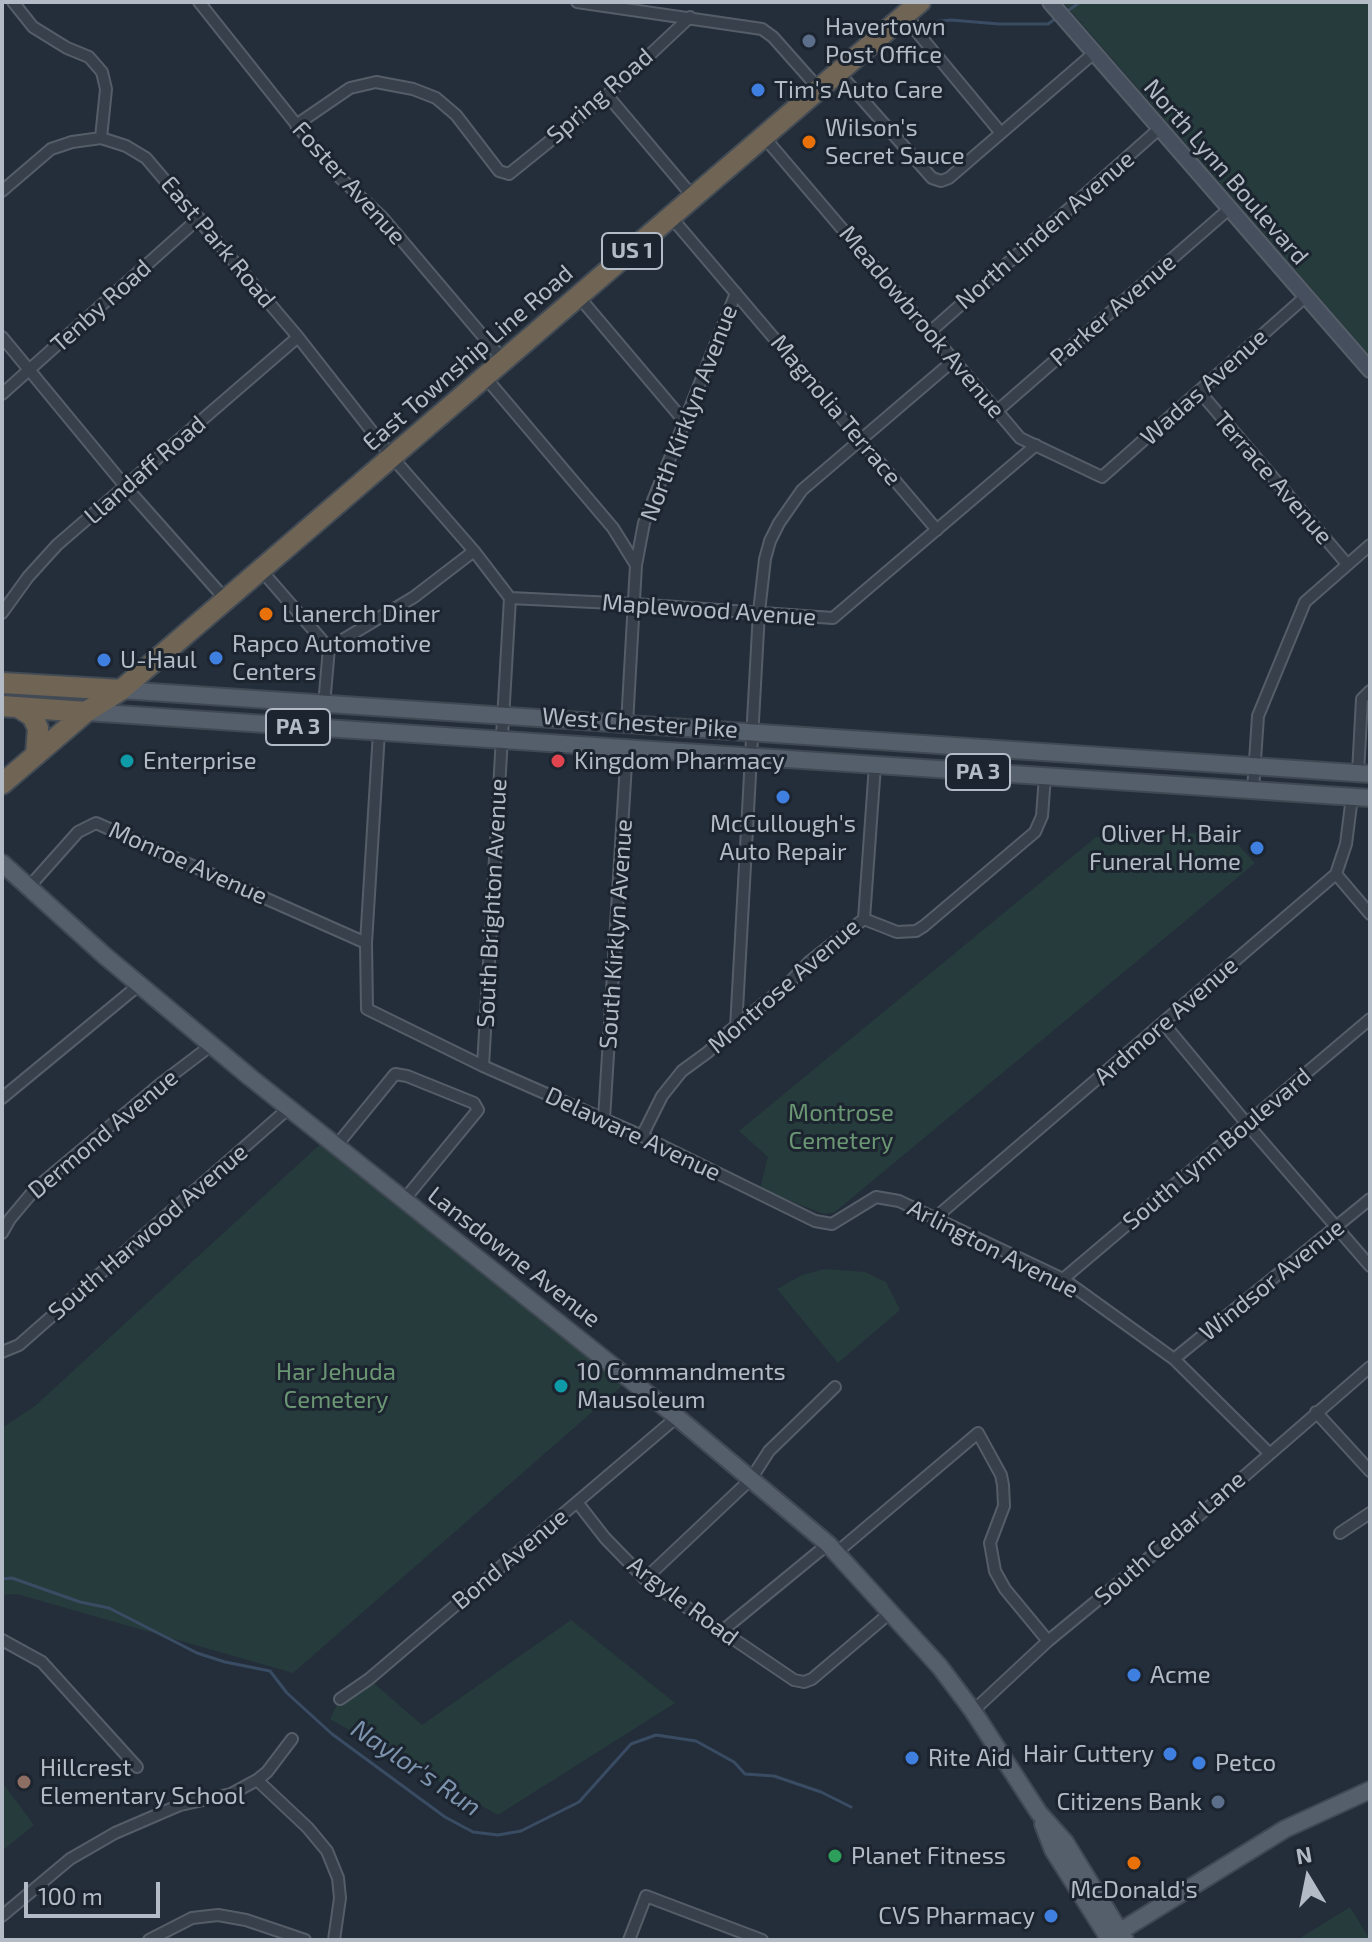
<!DOCTYPE html>
<style>
body{margin:0}
#map{position:relative;width:1372px;height:1942px;overflow:hidden;background:#242e3a;font-family:"Exo 2",sans-serif}
canvas{display:block}
.frame{position:absolute;inset:0;border:4px solid #b2bbc6;pointer-events:none}
.north{position:absolute;left:1268px;top:1838px;width:80px;height:80px;-webkit-text-stroke:6px #1c252f;paint-order:stroke;rotate:350deg;font-size:22px;font-weight:700;line-height:32px;text-align:center;color:#b2bbc6}
.north::after{content:'';display:block;margin:auto;width:28px;height:36px;background:#b2bbc6;clip-path:polygon(50% 0,100% 100%,50% 72%,0 100%)}
.scale{position:absolute;left:24px;top:1882px;width:136px;height:36px;box-sizing:border-box;border:4px solid #b2bbc6;border-top:0;padding-left:10px;font-size:24px;line-height:28px;white-space:nowrap;color:#b2bbc6;-webkit-text-stroke:6px #1c252f;paint-order:stroke}
</style>
<div id="map">
<canvas width="1372" height="1942"></canvas>
<div class="frame"></div>
<div class="north">N</div>
<div class="scale">100 m</div>
</div>
<script>
const ctx = document.querySelector('canvas').getContext('2d');
ctx.lineJoin = 'round';
function fillPath(path, color) { ctx.fillStyle = color; ctx.fill(path, 'evenodd'); }
const shape = rows => new Path2D(rows.map(r => 'M' + r).join(''));
function strokePath(path, color, width, dash) { ctx.strokeStyle = color; ctx.lineWidth = width; ctx.lineCap = dash ? 'butt' : 'round'; ctx.setLineDash(dash || []); ctx.stroke(path); }
function label(font, color, halo, rows, align = 'center') {
  ctx.font = font + ' "Exo 2",sans-serif'; ctx.lineWidth = 6; ctx.setLineDash([]); ctx.textBaseline = 'middle'; ctx.strokeStyle = halo; ctx.fillStyle = color; for (const [text, x, y, turn = 0] of rows) {
    ctx.save(); ctx.translate(x, y); ctx.rotate((+turn || 0) * Math.PI / 180); ctx.textAlign = isNaN(turn) ? turn : align; if (halo) ctx.strokeText(text, 0, 0); ctx.fillText(text, 0, 0); ctx.restore();
  }
}
const green = shape([
 [1063,2,1370,2,1370,356],
 [1226,832,1255,863,835,1212,824,1214,760,1189,768,1157,739,1131,1096,837],
 [327,1138,630,1379,293,1673,17,1594,2,1595,2,1428,35,1406],
 [825,1269,865,1272,886,1282,900,1310,838,1363,777,1289,802,1275],
 [571,1620,675,1703,498,1815,330,1719,340,1699,369,1679,422,1725],
 [2,1782,34,1825,2,1851],
 [1350,1907,1370,1940,1297,1940]
]);
const stream = shape([
 [1065,13,1080,2],
 [932,22,951,20,999,24,1048,24,1058,17],
 [2,1579,12,1578,80,1602,109,1608,197,1653,225,1662,270,1671,287,1693,332,1734,445,1817,473,1832,498,1835,521,1831,579,1802,631,1744,656,1735,696,1741,734,1762,745,1774,774,1776,821,1792,851,1807]
]);
const street = shape([
 [13,2,33,27,67,48,89,57,102,72,106,89,101,138],
 [199,2,335,173,382,217,504,361],
 [577,2,762,29,773,37,820,90],
 [908,13,917,32,1001,133],
 [839,73,932,178,941,181,949,178,1094,53],
 [607,95,694,198],
 [296,125,350,88,376,82,413,89,436,98,456,115,499,171,509,174,607,95,690,17],
 [764,137,1020,438,1102,477,1305,297],
 [2,191,51,149,72,142,101,138,126,146,146,158,298,337,392,457,474,551,510,598,483,1066],
 [671,217,937,530],
 [579,297,684,421],
 [930,332,1160,128],
 [2,337,125,486,226,600],
 [485,377,613,528,636,565],
 [1199,391,1347,564],
 [2,394,199,218],
 [997,411,1229,209],
 [261,570,329,648],
 [510,598,634,604,833,618,1036,445],
 [2,613,28,577,57,545,298,337],
 [329,648,414,597,474,551],
 [627,724,636,565,644,523,736,293],
 [322,728,329,648],
 [379,732,366,943,367,1009,483,1066,642,1136,815,1221,832,1224,876,1197,899,1201,1063,1279,1174,1359,1269,1453],
 [1358,773,1362,699,1370,691],
 [1253,790,1258,716,1305,602,1370,545],
 [1336,874,1370,914],
 [29,887,78,832,96,823,366,943],
 [864,919,897,932,916,931,924,926,1035,832,1042,816,1045,776],
 [1164,1024,1247,1124,1370,1266],
 [736,1028,759,612,765,559,770,541,779,523,802,490,954,360],
 [2,1098,139,985],
 [604,1119,627,748],
 [642,1136,662,1096,682,1071,708,1052,726,1034,787,985,809,962,864,919,875,765],
 [337,1145,395,1074,407,1076,474,1103,478,1110,404,1200],
 [935,1218,1336,874,1346,844,1352,797],
 [2,1233,10,1219,36,1188,159,1085,213,1044],
 [1063,1279,1370,1019],
 [2,1352,19,1345,290,1107],
 [1174,1359,1370,1199],
 [1316,1412,1370,1471],
 [577,1502,605,1538,645,1579,794,1680,804,1682,812,1679,891,1612],
 [1340,1533,1370,1513],
 [836,1553,978,1433,1001,1475,1003,1485,1004,1506,990,1543,995,1571,1005,1589,1048,1641],
 [645,1579,751,1479,769,1451,835,1387],
 [722,1631,828,1544],
 [2,1640,42,1662,137,1767],
 [340,1699,369,1679,677,1417],
 [973,1711,1048,1641,1173,1538,1370,1367],
 [257,1780,308,1828,327,1851,338,1878,340,1898,334,1940],
 [2,1916,70,1859,115,1833,180,1805,231,1794,257,1780,267,1772,292,1739],
 [149,1940,192,1918,218,1915,246,1920,305,1940],
 [629,1940,646,1896,762,1940]
]);
const secondary = shape([
 [1050,2,1370,370]
]);
const primary = shape([
 [121,690,1370,774],
 [86,712,1370,798],
 [2,863,105,956,251,1078,677,1417,828,1544,940,1667,973,1711,1039,1813,1065,1842,1125,1940],
 [1043,1824,1053,1850,1110,1940],
 [1106,1940,1285,1829,1370,1790]
]);
const highway = shape([
 [2,683,121,690],
 [2,706,86,712],
 [18,707,32,716,38,728,36,755],
 [2,784,86,712,121,690,920,2]
]);
const markers = [
 [809,41,8,"#5c6f8a"],
 [758,90,8,"#3f7fe0"],
 [809,142,8,"#e8710a"],
 [266,614,8,"#e8710a"],
 [216,658,8,"#3f7fe0"],
 [104,660,8,"#3f7fe0"],
 [127,761,8,"#0f9aa8"],
 [558,761,8,"#e0444e"],
 [783,797,8,"#3f7fe0"],
 [1257,848,8,"#3f7fe0"],
 [561,1386,8,"#0f9aa8"],
 [1134,1675,8,"#3f7fe0"],
 [1170,1754,8,"#3f7fe0"],
 [912,1758,8,"#3f7fe0"],
 [1199,1763,8,"#3f7fe0"],
 [24,1782,8,"#8d6e63"],
 [1218,1802,8,"#5c6f8a"],
 [835,1856,8,"#2e9e5b"],
 [1134,1863,8,"#e8710a"],
 [1051,1916,8,"#3f7fe0"]
];
const shields = [
 [632,251,60],
 [298,727,64],
 [978,772,64]
];
const shieldNames = [
 ["US 1",632,251],
 ["PA 3",298,727],
 ["PA 3",978,772]
];
const poiNames = [
 ["Havertown",825,27],
 ["Post Office",825,55],
 ["Tim's Auto Care",774,90],
 ["Wilson's",825,128],
 ["Secret Sauce",825,156],
 ["Llanerch Diner",282,614],
 ["Rapco Automotive",232,644],
 ["Centers",232,672],
 ["U-Haul",120,660],
 ["Enterprise",143,761],
 ["Kingdom Pharmacy",574,761],
 ["McCullough's",783,824,"center"],
 ["Auto Repair",783,852,"center"],
 ["Oliver H. Bair",1241,834,"right"],
 ["Funeral Home",1241,862,"right"],
 ["10 Commandments",577,1372],
 ["Mausoleum",577,1400],
 ["Acme",1150,1675],
 ["Hair Cuttery",1154,1754,"right"],
 ["Rite Aid",928,1758],
 ["Petco",1215,1763],
 ["Hillcrest",40,1768],
 ["Elementary School",40,1796],
 ["Citizens Bank",1202,1802,"right"],
 ["Planet Fitness",851,1856],
 ["McDonald's",1134,1890,"center"],
 ["CVS Pharmacy",1035,1916,"right"]
];
const streetNames = [
 ["Spring Road",600,96,-41],
 ["North Lynn Boulevard",1226,172,49],
 ["Foster Avenue",349,183,48],
 ["North Linden Avenue",1045,230,-41],
 ["East Park Road",218,242,50],
 ["Tenby Road",101,306,-42],
 ["Parker Avenue",1113,310,-41],
 ["Meadowbrook Avenue",922,322,50],
 ["East Township Line Road",468,358,-41],
 ["Wadas Avenue",1204,387,-42],
 ["Magnolia Terrace",836,410,50],
 ["North Kirklyn Avenue",689,413,-69],
 ["Llandaff Road",145,470,-41],
 ["Terrace Avenue",1273,478,49],
 ["Maplewood Avenue",709,610,4],
 ["West Chester Pike",640,723,4],
 ["Monroe Avenue",188,863,24],
 ["South Brighton Avenue",492,903,-87],
 ["South Kirklyn Avenue",616,934,-86],
 ["Montrose Avenue",784,986,-41],
 ["Ardmore Avenue",1166,1021,-41],
 ["Dermond Avenue",103,1134,-40],
 ["Delaware Avenue",633,1134,25],
 ["South Lynn Boulevard",1217,1149,-40],
 ["South Harwood Avenue",148,1232,-41],
 ["Arlington Avenue",993,1249,27],
 ["Lansdowne Avenue",514,1257,38],
 ["Windsor Avenue",1272,1280,-39],
 ["South Cedar Lane",1170,1538,-41],
 ["Bond Avenue",510,1559,-40],
 ["Argyle Road",683,1601,37]
];
const parkNames = [
 ["Montrose",841,1113],
 ["Cemetery",841,1141],
 ["Har Jehuda",336,1372],
 ["Cemetery",336,1400]
];
const waterNames = [
 ["Naylor's Run",416,1768,34]
];
fillPath(green, '#263b3c');
strokePath(stream, '#394c63', 3);
strokePath(street, '#555e68', 14);
strokePath(secondary, '#555e68', 18);
strokePath(primary, '#404953', 20);
strokePath(highway, '#424b55', 24);
strokePath(street, '#37404b', 10);
strokePath(secondary, '#454f5d', 14);
strokePath(primary, '#555f6b', 16);
strokePath(highway, '#706555', 20);
for (const [x, y, r, color] of markers) { const dot = new Path2D(); dot.arc(x, y, r, 0, 2 * Math.PI); ctx.fillStyle = color; ctx.fill(dot); strokePath(dot, '#1c252f', 3); }
for (const [x, y, w] of shields) { const box = new Path2D(); box.roundRect(x - w / 2, y - 18, w, 36, 6); ctx.fillStyle = '#1c252f'; ctx.fill(box); strokePath(box, '#b2bbc6', 2); }
label('bold 22px', '#b2bbc6', null, shieldNames);
label('24px', '#b2bbc6', '#1c252f', poiNames, 'left');
label('24px', '#b2bbc6', '#1c252f', streetNames);
label('24px', '#6b9673', '#1c252f', parkNames);
label('italic 26px', '#7c92ad', '#1c252f', waterNames);
</script>
